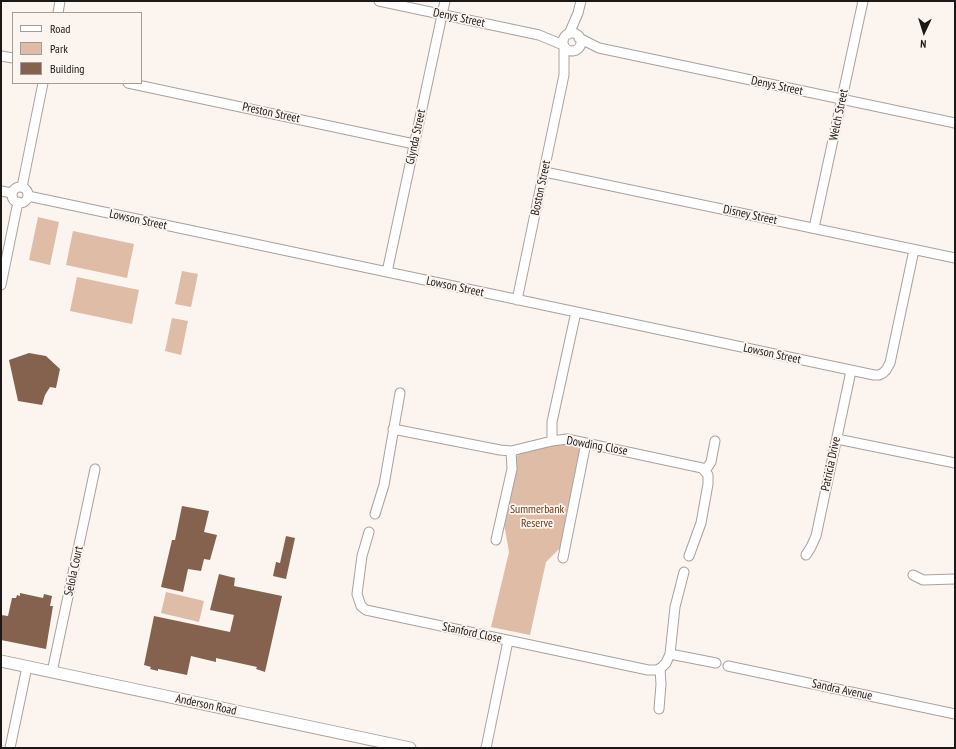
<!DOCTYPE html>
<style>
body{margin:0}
#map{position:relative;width:956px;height:749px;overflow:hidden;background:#fcf4ef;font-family:"PT Sans Narrow",sans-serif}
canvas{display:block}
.frame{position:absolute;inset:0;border:2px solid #1b1817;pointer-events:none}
.legend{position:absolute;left:12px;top:12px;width:130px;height:72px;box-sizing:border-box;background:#fcf4ef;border:1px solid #a29c99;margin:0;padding:5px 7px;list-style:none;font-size:12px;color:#1b1817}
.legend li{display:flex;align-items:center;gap:8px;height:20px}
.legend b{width:20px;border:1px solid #a29c99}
.north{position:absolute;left:904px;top:12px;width:40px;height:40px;-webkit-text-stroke:3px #fcf4ef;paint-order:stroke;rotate:184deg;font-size:11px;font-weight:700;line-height:16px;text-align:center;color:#1b1817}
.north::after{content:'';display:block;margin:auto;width:14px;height:18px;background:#1b1817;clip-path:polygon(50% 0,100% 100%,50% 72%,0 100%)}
</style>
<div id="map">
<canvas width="956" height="749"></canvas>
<div class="frame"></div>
<ul class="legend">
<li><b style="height:5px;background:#fff"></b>Road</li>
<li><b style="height:11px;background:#dfbca6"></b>Park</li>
<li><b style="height:11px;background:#84624e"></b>Building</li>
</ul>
<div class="north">N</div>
</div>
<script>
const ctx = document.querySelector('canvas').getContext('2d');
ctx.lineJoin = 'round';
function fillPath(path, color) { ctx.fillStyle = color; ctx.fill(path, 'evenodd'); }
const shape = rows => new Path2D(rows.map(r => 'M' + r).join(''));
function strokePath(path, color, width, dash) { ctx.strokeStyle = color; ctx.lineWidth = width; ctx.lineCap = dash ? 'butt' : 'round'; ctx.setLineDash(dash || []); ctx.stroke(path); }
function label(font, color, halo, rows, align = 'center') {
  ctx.font = font + ' "PT Sans Narrow",sans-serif'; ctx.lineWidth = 3.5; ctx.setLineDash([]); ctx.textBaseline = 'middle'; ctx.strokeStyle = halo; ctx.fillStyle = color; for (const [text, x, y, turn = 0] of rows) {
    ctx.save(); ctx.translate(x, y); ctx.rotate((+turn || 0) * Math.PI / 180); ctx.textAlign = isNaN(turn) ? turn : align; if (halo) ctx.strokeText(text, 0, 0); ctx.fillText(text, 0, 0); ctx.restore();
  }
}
const green = shape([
 [38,217,59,222,50,265,29,260],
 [73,231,134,244,127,278,66,265],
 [182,271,198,274,191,307,175,304],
 [77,277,139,290,132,324,70,311],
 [172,318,188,321,181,355,165,351],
 [565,442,576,445,580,449,580,455,562,546,546,562,530,635,491,627,509,552,504,524,515,459,520,452],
 [166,592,204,601,199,622,161,613]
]);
const building = shape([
 [29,353,46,356,60,369,56,388,50,387,45,395,42,405,18,401,9,360],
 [182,506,209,511,204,532,217,535,210,560,204,559,201,571,188,569,183,592,161,587,172,540,175,540],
 [286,536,295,538,286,579,273,576,276,562,280,563],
 [219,574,235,578,234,586,282,596,265,672,256,669,257,667,216,658,216,662,191,656,187,675,158,669,158,671,150,669,151,667,144,665,154,616,230,632,234,615,210,610],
 [20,593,43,598,44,594,52,596,50,606,53,606,46,649,1,640,1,615,8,616,12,598,16,598,17,595,20,596]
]);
const minor = shape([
 [379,1,539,35,563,45],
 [58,13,60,1],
 '563 42a9 9 0 1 1 18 0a9 9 0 1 1-18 0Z',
 [569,34,578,13,581,1],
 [579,38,599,48,955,123],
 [1,56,13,58],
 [128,83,414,144],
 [545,172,955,258],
 '12 195a8 8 0 1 1 16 0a8 8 0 1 1-16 0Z',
 [22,187,43,83],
 [1,191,12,193],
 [28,196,874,375,879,375,883,373,886,370,890,363,914,250],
 [814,228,863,1],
 [387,272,445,1],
 [1,285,18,202],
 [517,300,564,75,564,46],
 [393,429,500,450,511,451,552,441,567,439,702,468,708,475,708,484,701,523,689,556],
 [837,439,955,463],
 [552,441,552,422,576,312],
 [705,471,711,462,715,441],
 [375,514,384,485,400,393],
 [369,532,362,556,357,594,361,606,366,610,648,670,657,670,662,667,666,663,670,654,675,607,684,572],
 [496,540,512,469,511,451],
 [806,555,811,547,816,536,851,371],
 [563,558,586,443],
 [913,575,923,580,955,579],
 [670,654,716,663],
 [728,666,955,714],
 [52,672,95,469],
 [659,709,661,684,660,669],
 [10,748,27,667],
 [486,748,508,641]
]);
const tertiary = shape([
 [1,661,410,748]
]);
const streetNames = [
 ["Denys Street",459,18,12],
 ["Denys Street",777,86,12],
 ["Preston Street",271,113,12],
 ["Welch Street",839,115,-78],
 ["Glynda Street",416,137,-78],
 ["Boston Street",541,188,-78],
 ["Disney Street",750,215,12],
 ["Lowson Street",138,220,12],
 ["Lowson Street",455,287,12],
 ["Lowson Street",772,354,12],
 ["Dowding Close",597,446,10],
 ["Patricia Drive",831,464,-78],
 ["Selola Court",74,571,-78],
 ["Stanford Close",472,633,12],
 ["Sandra Avenue",842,690,12],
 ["Anderson Road",206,705,12]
];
const parkNames = [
 ["Summerbank",537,510],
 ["Reserve",537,524]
];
fillPath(green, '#dfbca6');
fillPath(building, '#84624e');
strokePath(minor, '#a8a19d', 11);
strokePath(tertiary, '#a8a19d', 13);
strokePath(minor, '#fff', 9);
strokePath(tertiary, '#fff', 11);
label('12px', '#1b1817', '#fcf4ef', streetNames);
label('12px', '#6d3c1a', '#fcf4ef', parkNames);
</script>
